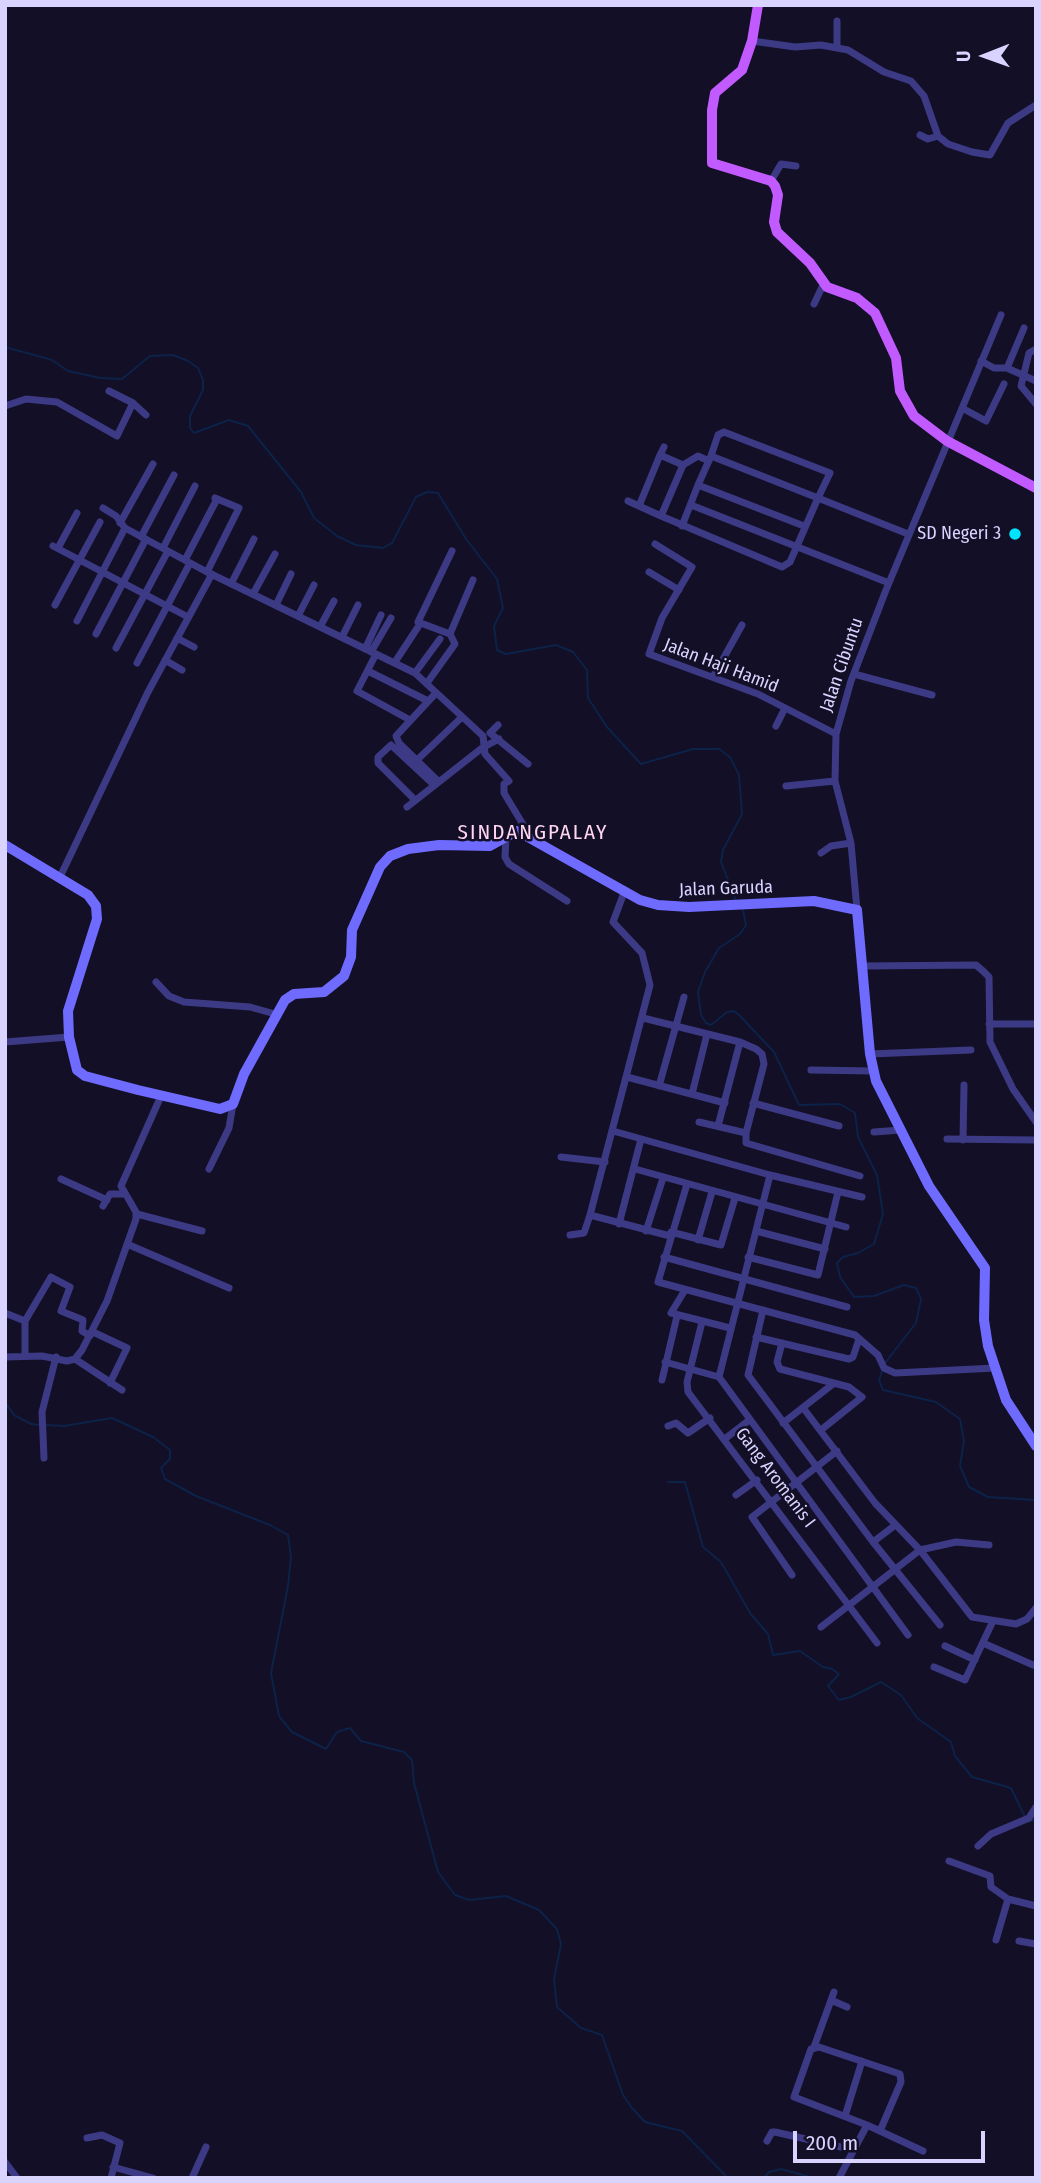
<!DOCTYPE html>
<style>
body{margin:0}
#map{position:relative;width:1041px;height:2183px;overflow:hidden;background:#130f26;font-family:"Fira Sans Condensed",sans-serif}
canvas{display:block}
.frame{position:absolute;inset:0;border:7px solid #d9d4ff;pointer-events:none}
.north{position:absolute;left:950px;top:21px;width:70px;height:70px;-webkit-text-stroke:5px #130f26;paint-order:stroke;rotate:269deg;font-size:19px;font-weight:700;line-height:28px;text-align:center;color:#d9d4ff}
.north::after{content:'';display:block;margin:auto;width:24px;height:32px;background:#d9d4ff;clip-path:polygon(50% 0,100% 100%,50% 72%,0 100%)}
.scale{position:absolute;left:793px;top:2131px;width:192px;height:32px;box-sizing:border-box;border:4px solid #d9d4ff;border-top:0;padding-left:9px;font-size:21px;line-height:24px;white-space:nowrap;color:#d9d4ff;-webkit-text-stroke:5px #130f26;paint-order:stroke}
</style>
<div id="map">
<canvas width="1041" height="2183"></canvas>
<div class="frame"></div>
<div class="north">U</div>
<div class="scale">200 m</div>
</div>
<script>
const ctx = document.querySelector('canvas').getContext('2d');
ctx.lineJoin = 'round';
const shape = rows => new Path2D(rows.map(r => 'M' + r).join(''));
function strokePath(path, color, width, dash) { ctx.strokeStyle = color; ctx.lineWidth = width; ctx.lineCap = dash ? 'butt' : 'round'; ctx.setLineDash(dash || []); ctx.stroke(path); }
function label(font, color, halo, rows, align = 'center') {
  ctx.font = font + ' "Fira Sans Condensed",sans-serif'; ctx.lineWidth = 5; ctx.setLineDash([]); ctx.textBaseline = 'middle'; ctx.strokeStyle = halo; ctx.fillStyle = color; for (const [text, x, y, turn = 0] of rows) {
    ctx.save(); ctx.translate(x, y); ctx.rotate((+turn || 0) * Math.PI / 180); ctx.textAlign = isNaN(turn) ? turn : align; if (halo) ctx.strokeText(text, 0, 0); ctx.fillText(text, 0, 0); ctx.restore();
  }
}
const stream = shape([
 [5,347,52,360,68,371,100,378,122,379,150,356,173,355,188,361,198,368,203,380,203,390,190,416,190,428,194,433,229,420,248,426,301,492,314,518,337,536,356,545,383,548,392,543,416,497,427,492,438,493,466,539,497,579,503,608,494,626,497,650,506,654,556,645,573,652,587,670,588,698,607,727,641,764,693,749,719,749,730,757,739,775,742,814,723,850,721,862,736,900],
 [743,910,746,925,740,934,719,948,705,972,698,992,701,1015,706,1023,711,1025,727,1012,734,1011,740,1016,774,1052,799,1105,840,1104,855,1113,858,1137,877,1175,883,1214,874,1244,858,1253,843,1257,837,1263,840,1277,854,1297,874,1296,904,1285,916,1288,921,1299,916,1323,885,1363],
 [882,1371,879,1380,883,1390,936,1402,960,1419,964,1441,960,1466,969,1487,988,1497,1036,1500],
 [5,1402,14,1415,31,1424,40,1425],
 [45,1425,64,1426,112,1418,153,1437,170,1450,170,1459,161,1468,165,1479,196,1496,270,1525,288,1535,291,1557,288,1586,271,1673,279,1716,292,1732,326,1749,337,1732,350,1728,361,1741,404,1752,412,1760,414,1783,438,1872,455,1895,469,1900,506,1896,539,1910,557,1929,561,1944,554,1979,557,2007,581,2028,602,2035,623,2095,632,2108,645,2122,682,2131,728,2178],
 [668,1482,685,1482,703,1547,721,1562,750,1613,768,1634,773,1655,800,1651,823,1667,832,1669,839,1674,828,1686,839,1700,851,1697,881,1682,901,1695,917,1718,951,1742,955,1756,972,1777,1011,1788,1025,1817],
 [1028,1822,1036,1819],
 [764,2178,769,2172,781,2169,814,2178]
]);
const street = shape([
 [837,21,837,48],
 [752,41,795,47,821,45,848,50,884,72,911,81,924,96,938,136,948,144,972,152,990,155,1008,123,1036,105],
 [920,135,928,139,938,136],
 [771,181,781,164,796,166],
 [814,304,824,283],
 [1036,349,1029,353,1021,386,1036,404],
 [981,361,994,368,1007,368,1024,328],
 [1007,368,1036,381],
 [109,391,133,403],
 [5,406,26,399,57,402,117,436,133,403,146,415],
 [962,408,986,421,1004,384],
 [664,447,660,455,683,465],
 [660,455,639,506,661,516],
 [709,461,698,456,683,465,661,516,782,567,790,562,818,498,908,534],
 [698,485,711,456,818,498,830,473,724,432,718,435,711,456],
 [628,501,639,506],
 [691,505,889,583],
 [103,508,116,516,125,528,207,572,415,673,483,736,485,754,509,781,504,784,504,793,530,836],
 [120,523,153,464],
 [682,526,698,485,804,526],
 [141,537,174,475],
 [655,544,692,567,662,618,649,654,758,694,836,734],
 [53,546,188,617],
 [58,548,77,513],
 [163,548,195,486],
 [185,560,217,499],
 [207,572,239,508,215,498],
 [649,572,679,590],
 [231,584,254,539],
 [253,594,275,554],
 [55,605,100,522],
 [276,605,291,574],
 [298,616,314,585],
 [77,621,125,528],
 [320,627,334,601],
 [96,634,146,539],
 [450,634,473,580],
 [342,637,358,605],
 [177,638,194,647],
 [116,648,168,551],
 [365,649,381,615],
 [371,652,391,618],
 [376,654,357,691,410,720],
 [165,660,182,670],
 [395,662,418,627],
 [137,663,190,563],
 [368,671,428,701],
 [415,673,440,639],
 [854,674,932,695],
 [713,677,742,625],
 [427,683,455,644,450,634,418,622,452,551],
 [436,693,396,736,399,743,438,781],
 [498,725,490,733,528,764],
 [776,726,785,708],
 [417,760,462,717],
 [786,786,835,781],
 [415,800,378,763,378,757,391,745,434,785],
 [407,807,482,748,499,739],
 [506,837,505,857,509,864,567,901],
 [821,853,831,846,851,843],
 [60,877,148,692,212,574],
 [625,890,613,922,642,953,650,985,590,1215,670,1236],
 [857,910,851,843,835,781,836,734,851,681,886,590,1001,315],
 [863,966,976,965,983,971,989,977,990,1042,1013,1089,1036,1122],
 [156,982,169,996,184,1002,250,1007,275,1014],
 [643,1018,740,1042,756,1049,762,1054,764,1064,746,1133,746,1143,860,1176],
 [989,1024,1036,1024],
 [5,1042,69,1037],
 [870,1054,971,1050],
 [811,1070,873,1071],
 [627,1077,725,1103],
 [659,1086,684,997],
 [692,1094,707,1034],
 [753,1103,839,1126],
 [699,1122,746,1133],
 [718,1126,740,1042],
 [613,1131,770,1175,719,1377,908,1635],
 [874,1132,901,1130],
 [947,1139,1036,1140],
 [963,1140,964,1085],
 [561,1157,605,1162],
 [209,1169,229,1128,233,1104],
 [635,1169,846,1227],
 [770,1175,862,1197],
 [61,1179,107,1200],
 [687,1184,658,1282,855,1335,878,1355,884,1368,895,1373,995,1368],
 [103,1206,110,1194,124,1194],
 [137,1214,202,1231],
 [619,1224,641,1139],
 [646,1231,663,1178],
 [756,1231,825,1249],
 [671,1232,721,1245,735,1198],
 [570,1235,584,1233,590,1215],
 [698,1240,712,1192],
 [127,1244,229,1288],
 [664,1257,847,1307],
 [748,1257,818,1275,838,1192],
 [685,1290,671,1313,730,1328],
 [763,1310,748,1375,873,1542,940,1625],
 [5,1313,25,1321,25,1355],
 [25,1321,51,1277,70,1287,61,1311,83,1320,82,1331,90,1336],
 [702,1322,687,1382,688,1392,877,1643],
 [93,1332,127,1348,110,1383],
 [756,1337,849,1359,853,1357,859,1339],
 [782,1343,777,1362,780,1369,849,1387,862,1397,821,1430],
 [5,1357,42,1356,67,1361,75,1359,82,1350,107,1301,136,1219,136,1212,121,1186,161,1096],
 [75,1359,122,1390],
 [665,1362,719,1377],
 [662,1380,677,1316],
 [804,1409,875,1503,920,1550,972,1617,1016,1624,1027,1619,1036,1608],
 [783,1423,833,1384],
 [668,1426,676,1423,688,1433,710,1418],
 [726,1438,748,1421],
 [44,1458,42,1412,56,1357],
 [736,1495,757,1480],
 [873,1542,894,1526],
 [792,1575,752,1517,837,1451],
 [821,1627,920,1550,956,1542,989,1545],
 [983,1643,1033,1665],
 [945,1646,975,1660],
 [934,1667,965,1680,993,1621],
 [978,1846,991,1834,1029,1818,1036,1807],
 [949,1861,990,1876,991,1887,1008,1899,1036,1906],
 [996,1940,1008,1899],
 [1019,1941,1036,1944],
 [831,2000,847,2007],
 [814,2047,834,1992],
 [845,2116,862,2061],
 [867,2125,923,2151],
 [87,2138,102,2135,120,2143,111,2178],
 [767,2141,772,2132,775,2132,854,2150],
 [5,2162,17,2178],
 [113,2167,153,2178],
 [192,2178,206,2147],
 [839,2178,867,2125,794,2097,811,2049,819,2047,900,2074,901,2082,880,2131]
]);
const secondary = shape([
 [5,845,88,895,96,906,97,919,68,1011,69,1037,77,1070,85,1076,138,1090,220,1109,233,1104,244,1074,285,1000,294,994,324,992,344,976,351,957,352,930,380,867,390,856,408,849,439,845,490,846,517,831,640,900,658,905,689,907,814,901,857,910,870,1054,876,1081,929,1186,985,1268,984,1320,988,1346,1006,1400,1036,1446]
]);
const primary = shape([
 [758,5,752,41,742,70,715,93,712,110,712,163,771,181,775,186,778,195,774,222,777,232,810,263,827,287,857,298,875,313,896,358,900,391,914,416,947,441,1036,488]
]);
const markers = [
 [1015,534,7,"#00e5ff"]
];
const poiNames = [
 ["SD Negeri 3",1001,534]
];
const streetNames = [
 ["Jalan Cibuntu",842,665,-71],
 ["Jalan Haji Hamid",721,666,21],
 ["Jalan Garuda",726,889,-2],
 ["Gang Aromanis I",775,1478,53]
];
const quarterNames = [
 ["SINDANGPALAY",533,833]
];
strokePath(stream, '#0c2248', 2);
strokePath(street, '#3d3a85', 7);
strokePath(secondary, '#6f6bff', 10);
strokePath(primary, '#c25bff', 10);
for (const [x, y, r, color] of markers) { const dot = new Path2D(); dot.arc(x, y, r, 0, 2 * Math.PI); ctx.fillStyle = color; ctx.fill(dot); strokePath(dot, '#130f26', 2.5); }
label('18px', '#d9d4ff', '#130f26', poiNames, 'right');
label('18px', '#d9d4ff', '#130f26', streetNames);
ctx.letterSpacing = '2px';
label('21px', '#ffd6f0', '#130f26', quarterNames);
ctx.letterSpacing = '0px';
</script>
